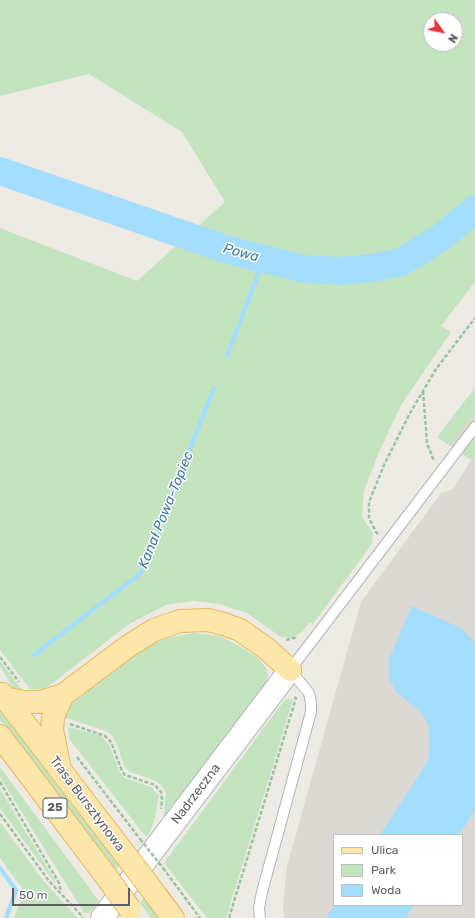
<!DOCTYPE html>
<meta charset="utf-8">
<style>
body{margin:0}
#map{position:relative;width:475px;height:918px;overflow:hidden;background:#edeae3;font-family:Rubik,sans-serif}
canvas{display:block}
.legend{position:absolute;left:333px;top:834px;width:130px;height:72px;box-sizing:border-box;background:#fff;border:1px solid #bdbfc1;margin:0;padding:5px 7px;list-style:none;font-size:12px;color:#5b5f63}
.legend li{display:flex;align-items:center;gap:8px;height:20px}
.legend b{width:20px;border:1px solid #bdbfc1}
.north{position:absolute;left:423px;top:12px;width:40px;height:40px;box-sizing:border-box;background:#fff;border:1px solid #bdbfc1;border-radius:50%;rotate:123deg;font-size:11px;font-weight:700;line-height:16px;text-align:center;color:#5b5f63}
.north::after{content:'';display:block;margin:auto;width:14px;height:18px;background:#e33337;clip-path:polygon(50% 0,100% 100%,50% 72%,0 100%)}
.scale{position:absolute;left:12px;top:888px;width:118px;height:18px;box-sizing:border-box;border:2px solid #5b5f63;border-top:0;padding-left:5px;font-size:12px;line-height:14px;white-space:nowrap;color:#5b5f63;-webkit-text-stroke:3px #fff;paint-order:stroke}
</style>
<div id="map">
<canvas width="475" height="918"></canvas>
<ul class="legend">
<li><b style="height:5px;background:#fce6a9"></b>Ulica</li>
<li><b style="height:11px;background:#c4e4c0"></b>Park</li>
<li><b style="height:11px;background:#a4defc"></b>Woda</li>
</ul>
<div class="north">N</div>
<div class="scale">50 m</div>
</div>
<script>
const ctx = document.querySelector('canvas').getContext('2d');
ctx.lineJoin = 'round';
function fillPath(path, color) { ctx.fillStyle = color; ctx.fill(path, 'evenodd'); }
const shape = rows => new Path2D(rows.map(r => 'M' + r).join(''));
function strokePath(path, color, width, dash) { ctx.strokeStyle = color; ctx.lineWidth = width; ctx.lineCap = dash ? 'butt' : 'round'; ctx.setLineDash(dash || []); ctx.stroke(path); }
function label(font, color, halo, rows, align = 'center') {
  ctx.font = font + ' Rubik,sans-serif'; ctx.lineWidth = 3; ctx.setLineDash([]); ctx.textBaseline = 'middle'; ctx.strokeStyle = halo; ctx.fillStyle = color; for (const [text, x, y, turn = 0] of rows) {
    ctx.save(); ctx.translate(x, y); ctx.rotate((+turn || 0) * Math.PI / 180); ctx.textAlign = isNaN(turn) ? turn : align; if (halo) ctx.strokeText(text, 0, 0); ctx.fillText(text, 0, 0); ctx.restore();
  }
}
const industrial = shape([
 [475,388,475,918,284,918,283,904,287,866,361,602,441,493,453,489,471,460,437,437],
 [334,835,462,835,462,905,334,905]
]);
const green = shape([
 [0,0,475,0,475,282,441,326,451,332,401,405,379,452,364,491,362,517,373,533,372,544,313,624,310,622,302,632,291,638,281,637,247,613,219,604,193,601,166,605,129,624,49,686,41,689,30,689,0,650,0,228,137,281,225,202,182,132,89,74,0,96],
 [431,20,455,20,455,44,431,44],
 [475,388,475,413,450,446,437,437],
 [475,437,475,460,472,458,471,459,462,454],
 [194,633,220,636,241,647,259,659,266,668,268,675,266,685,163,823,166,793,161,785,154,780,130,772,124,766,118,747,112,735,106,731,63,717,68,707,78,698,123,663,150,646,167,638],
 [0,661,24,693,13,687,10,683,0,666],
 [288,699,293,700,226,918,207,918,164,863,283,702],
 [0,707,120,864,115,871,0,720],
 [70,727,101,736,109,744,119,771,125,778,151,787,159,795,155,818,150,832,146,837,70,740,68,729],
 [0,767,99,901,90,913,84,913,13,798,0,777],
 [0,789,56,882,55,883,0,808],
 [0,822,46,884,78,918,14,918,24,891,0,858],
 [145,896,161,918,151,918,140,903]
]);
const water = shape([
 [412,606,463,629,475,643,475,810,459,835,380,835,428,761,430,743,428,725,421,712,397,693,389,679,389,659],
 [335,905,414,905,406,918,326,918]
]);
const stream = shape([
 [227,356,264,259],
 [34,655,141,573,214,388],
 [0,868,16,890,6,918]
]);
const river = shape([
 [0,171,225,249,303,269,341,271,372,268,401,262,442,237,475,209]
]);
const path = shape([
 [423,391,427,443,434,461],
 [378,534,376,532,369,518,369,502,384,465,410,413,436,369,475,318],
 [286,640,298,637],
 [0,657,19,682],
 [70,724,105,736,111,742,122,771,125,775,155,785,161,792,162,799,161,809],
 [77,757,140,839],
 [0,782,59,883,61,891],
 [0,814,49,881,82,916,82,918],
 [163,868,200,918],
 [229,918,296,698,294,697]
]);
const lane = shape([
 [260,918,259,908,262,892,311,712,311,703,309,693,290,670,475,427]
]);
const secondary = shape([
 [102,918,290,670]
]);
const primary = shape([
 [2,694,127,857],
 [5,698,23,702,40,702,63,695,127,647,154,630,180,621,208,620,224,624,240,630,267,649,290,670],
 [0,736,109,880],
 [59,764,52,730,53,718,56,709,63,695],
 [149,886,173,918]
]);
const pathBridge = shape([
 [140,839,163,868]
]);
const primaryBridge = shape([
 [127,857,149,886],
 [109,880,130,909]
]);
const shields = [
 [55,808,24]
];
const shieldNames = [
 ["25",55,808]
];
const streetNames = [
 ["Nadrzeczna",196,794,-53],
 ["Trasa Bursztynowa",87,804,53]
];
const waterNames = [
 ["Powa",241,253,15],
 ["Kanał Powa-Topiec",166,510,-68]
];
fillPath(industrial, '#dcd9d5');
fillPath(green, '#c4e4c0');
fillPath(water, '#a4defc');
strokePath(stream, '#a4defc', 4.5);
strokePath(river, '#a4defc', 28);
strokePath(lane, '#b0b4b8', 12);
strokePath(secondary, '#afb3b8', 24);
strokePath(primary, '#ecb65d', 24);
strokePath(path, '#9ac5a2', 2.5, [4, 2]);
strokePath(lane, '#fff', 10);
strokePath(secondary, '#fff', 22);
strokePath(primary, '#fce6a9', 22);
strokePath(primaryBridge, '#ecb65d', 24, []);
strokePath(pathBridge, '#9ac5a2', 2.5, [4, 2]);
strokePath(primaryBridge, '#fce6a9', 22);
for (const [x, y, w] of shields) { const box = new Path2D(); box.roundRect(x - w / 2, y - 10, w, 20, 3); ctx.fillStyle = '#fff'; ctx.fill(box); strokePath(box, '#5b5f63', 1); }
label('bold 12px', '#5b5f63', null, shieldNames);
label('13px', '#5b5f63', '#fff', streetNames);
label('italic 14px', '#407ba4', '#fff', waterNames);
</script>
